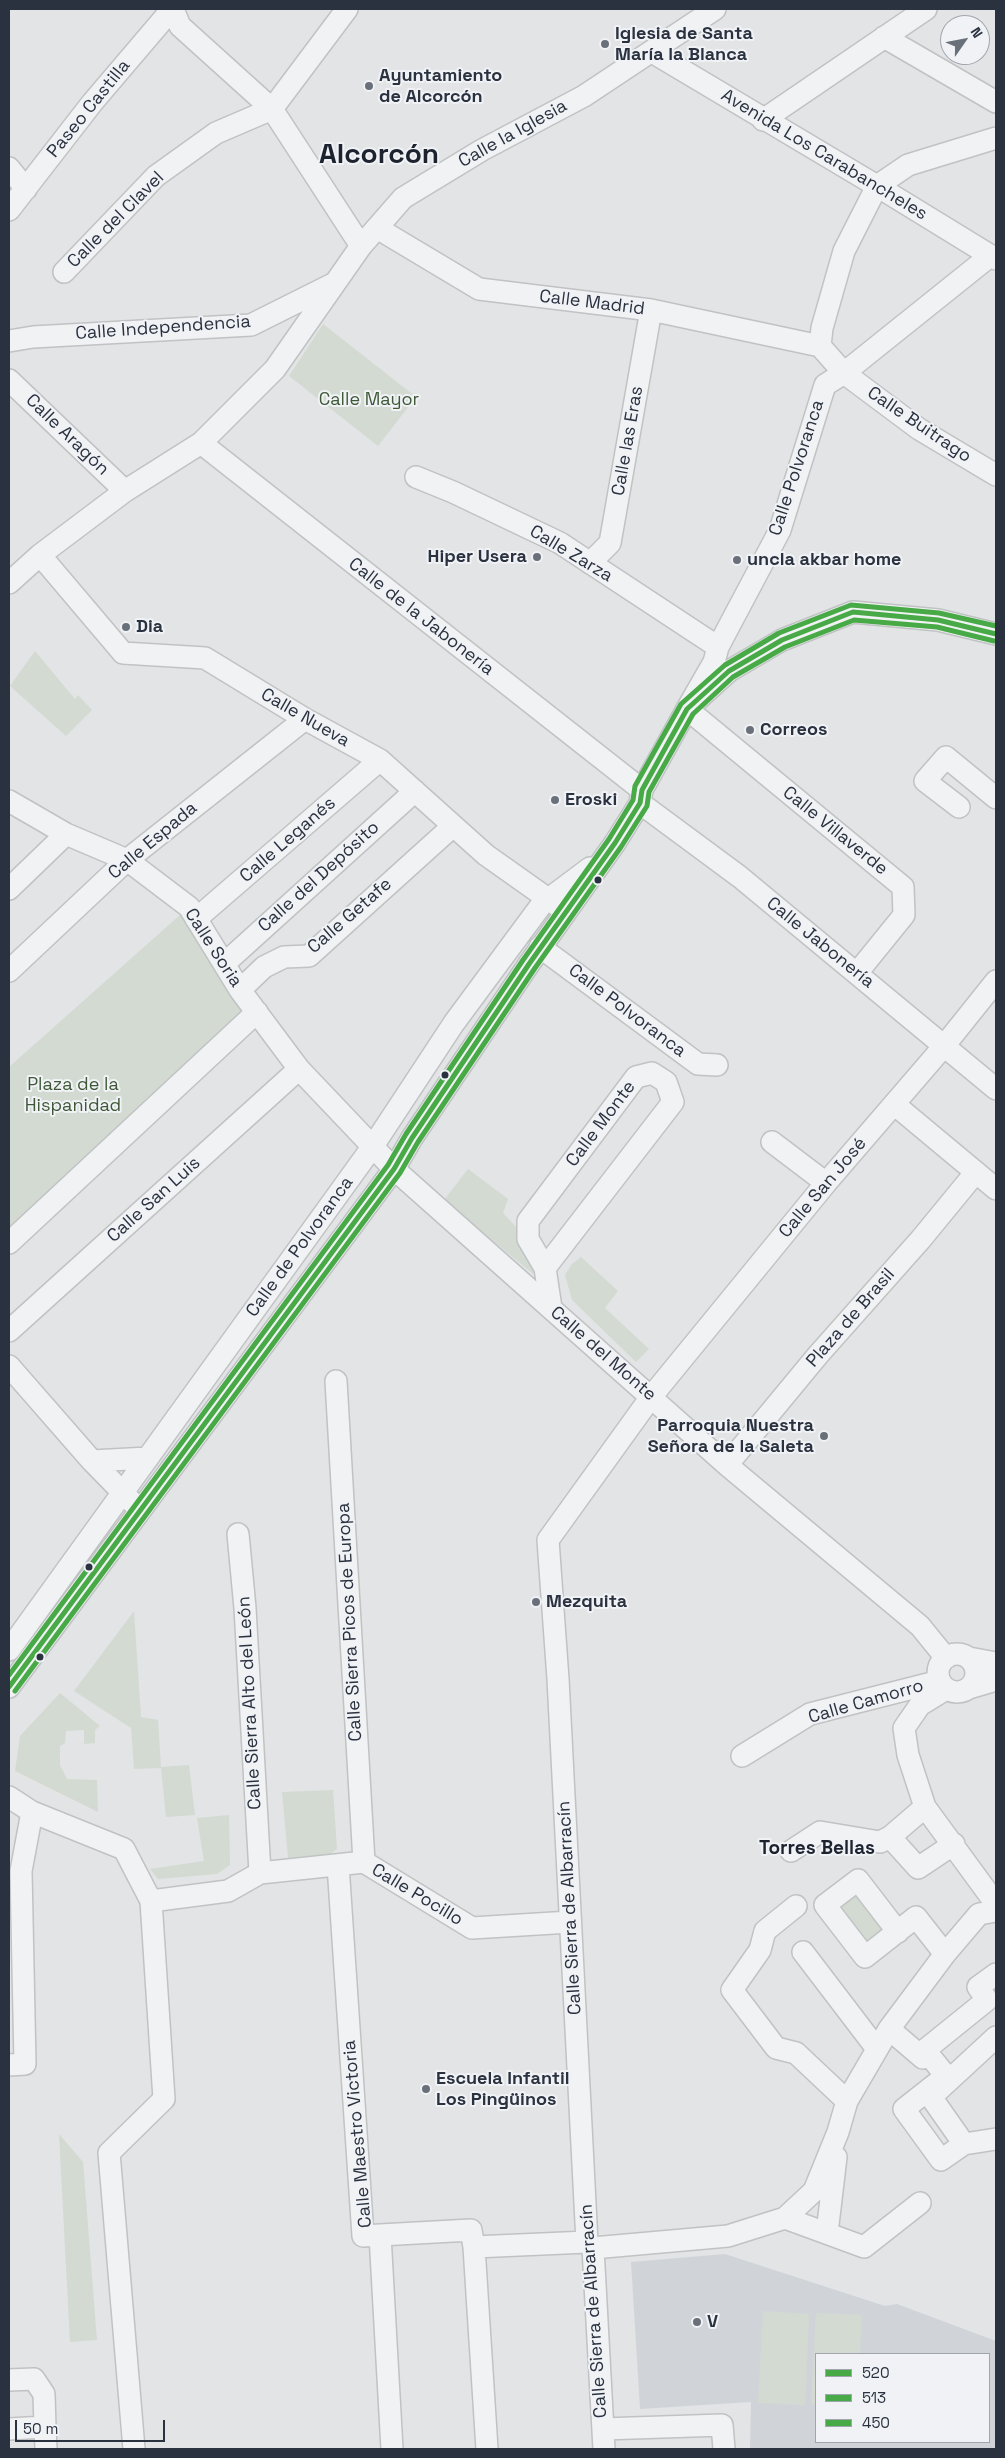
<!DOCTYPE html>
<meta charset="utf-8">
<style>
body{margin:0}
#map{position:relative;width:1005px;height:2458px;overflow:hidden;background:#e2e4e6;font-family:"Space Grotesk",sans-serif}
canvas{display:block}
.frame{position:absolute;inset:0;border:10px solid #2a323f;pointer-events:none}
.legend{position:absolute;left:815px;top:2353px;width:175px;height:90px;box-sizing:border-box;background:#f0f2f6;border:1px solid #a1a5ad;margin:0;padding:6px 9px;list-style:none;font-size:15px;color:#2a323f}
.legend li{display:flex;align-items:center;gap:10px;height:25px}
.legend b{width:25px;border:1px solid #a1a5ad}
.north{position:absolute;left:940px;top:15px;width:50px;height:50px;box-sizing:border-box;background:#f0f2f6;border:1px solid #a1a5ad;border-radius:50%;rotate:57deg;font-size:14px;font-weight:700;line-height:20px;text-align:center;color:#2a323f}
.north::after{content:'';display:block;margin:auto;width:18px;height:22px;background:#6a7079;clip-path:polygon(50% 0,100% 100%,50% 72%,0 100%)}
.scale{position:absolute;left:15px;top:2420px;width:150px;height:22px;box-sizing:border-box;border:2px solid #2a323f;border-top:0;padding-left:6px;font-size:15px;line-height:18px;white-space:nowrap;color:#2a323f;-webkit-text-stroke:4px #f0f2f6;paint-order:stroke}
</style>
<div id="map">
<canvas width="1005" height="2458"></canvas>
<div class="frame"></div>
<ul class="legend">
<li><b style="height:6px;background:#47aa46"></b>520</li>
<li><b style="height:6px;background:#47aa46"></b>513</li>
<li><b style="height:6px;background:#47aa46"></b>450</li>
</ul>
<div class="north">N</div>
<div class="scale">50 m</div>
</div>
<script>
const ctx = document.querySelector('canvas').getContext('2d');
ctx.lineJoin = 'round';
function fillPath(path, color) { ctx.fillStyle = color; ctx.fill(path, 'evenodd'); }
const shape = rows => new Path2D(rows.map(r => 'M' + r).join(''));
function strokePath(path, color, width, dash) { ctx.strokeStyle = color; ctx.lineWidth = width; ctx.lineCap = dash ? 'butt' : 'round'; ctx.setLineDash(dash || []); ctx.stroke(path); }
function label(font, color, halo, rows, align = 'center') {
  ctx.font = font + ' "Space Grotesk",sans-serif'; ctx.lineWidth = 4; ctx.setLineDash([]); ctx.textBaseline = 'middle'; ctx.strokeStyle = halo; ctx.fillStyle = color; for (const [text, x, y, turn = 0] of rows) {
    ctx.save(); ctx.translate(x, y); ctx.rotate((+turn || 0) * Math.PI / 180); ctx.textAlign = isNaN(turn) ? turn : align; if (halo) ctx.strokeText(text, 0, 0); ctx.fillText(text, 0, 0); ctx.restore();
  }
}
const built = shape([
 [725,2254,885,2306,897,2304,996,2341,996,2449,750,2449,751,2402,640,2409,631,2262],
 [816,2354,989,2354,989,2442,816,2442]
]);
const green = shape([
 [323,324,416,397,378,446,289,376],
 [35,651,75,699,78,695,92,710,66,736,10,686],
 [189,907,257,1012,9,1243,9,1067],
 [468,1169,508,1199,503,1213,517,1228,535,1272,533,1274,444,1200],
 [581,1257,618,1291,605,1308,649,1349,636,1362,572,1300,565,1275,572,1264],
 [134,1611,141,1717,158,1720,161,1767,189,1765,195,1815,166,1817,161,1768,134,1769,131,1728,74,1691],
 [60,1693,100,1726,95,1730,95,1743,84,1744,84,1730,66,1731,65,1743,60,1746,60,1765,67,1779,97,1780,98,1812,15,1771,20,1736],
 [333,1790,337,1849,330,1854,288,1858,282,1792],
 [229,1815,230,1865,217,1874,158,1879,150,1869,204,1861,197,1818],
 [858,1880,898,1932,863,1953,825,1905],
 [59,2134,83,2162,97,2340,70,2342],
 [763,2311,809,2314,805,2405,758,2403],
 [816,2313,862,2315,860,2354,816,2354,816,2405,811,2404]
]);
const minor = shape([
 [173,9,180,26,272,109,361,246],
 [884,37,996,102],
 [652,52,877,186,996,259],
 [272,109,347,9],
 [763,120,926,9],
 [9,168,26,189],
 [9,210,92,103,172,9],
 [377,228,479,289,651,310,820,346],
 [990,256,844,373,919,429,996,475],
 [64,272,156,176,216,133,272,109],
 [9,341,33,337,251,325,335,283],
 [9,380,125,491],
 [201,443,642,790],
 [416,477,453,492,560,543,718,647],
 [40,555,123,653,205,658,305,719,380,760,486,855,558,906],
 [590,563,610,543,651,310],
 [9,583,40,555,125,491,201,443,275,369,361,246,403,198,482,150,584,96,715,9],
 [9,801,66,834,127,860,189,907,240,990,299,1069,394,1169,727,1465,920,1626,946,1658],
 [640,803,740,877,996,1089],
 [959,807,925,781,946,757,996,798],
 [9,889,66,834],
 [196,919,380,760],
 [540,947,698,1064,717,1065],
 [224,964,415,791],
 [9,971,127,860,305,719],
 [857,973,904,915,903,887,687,709,714,662,718,647,780,530,825,385,844,373,820,346,822,328,844,251,877,186,908,165,996,138],
 [240,990,264,967,284,957,309,956,453,826],
 [894,1104,996,1189],
 [772,1142,826,1183],
 [9,1243,257,1012],
 [545,1268,528,1239,528,1221,636,1077,652,1073,666,1082,673,1102,545,1268,551,1308],
 [9,1331,299,1069],
 [9,1366,92,1461,133,1503],
 [336,1381,364,1862],
 [92,1461,148,1458],
 [727,1465,818,1355,921,1239,976,1172],
 [238,1534,245,1608,260,1873],
 [9,1650,373,1146,454,1023,542,904,590,868],
 '938 1673a19 19 0 1 1 38 0a19 19 0 1 1-38 0Z',
 [969,1658,996,1663],
 [9,1687,394,1169,412,1138,529,964,615,843,640,803,642,790,687,709,729,671,782,640,853,612,938,620,996,634],
 [969,1688,996,1680],
 [946,1689,920,1705,904,1728,908,1755,925,1807,996,1904],
 [742,1756,810,1714,940,1681],
 [9,1797,32,1812,124,1849,151,1901,228,1891,260,1873,364,1862,472,1928,570,1922],
 [925,1807,890,1837,918,1868,954,1844],
 [791,1851,820,1832,880,1842,890,1837],
 [338,1865,363,2236,380,2235,392,2449],
 [796,1906,765,1931,760,1950,732,1990,776,2048,796,2053,847,2101],
 [898,1932,858,1880,825,1905,865,1957,916,1917,945,1954],
 [803,1952,877,2049],
 [996,1974,978,1987,987,2000,925,2050,946,2076,904,2109,941,2160,964,2144,996,2139],
 [889,2029,923,2058,925,2050],
 [9,2065,25,2064,21,1871,32,1812],
 [964,2144,931,2097,996,2037],
 [785,2218,864,2247,920,2203],
 [827,2233,836,2157],
 [380,2235,471,2230,474,2247],
 [593,2248,728,2236,785,2218,814,2191,838,2132,847,2101,889,2029,945,1954,979,1914,996,1911],
 [9,2380,34,2379,44,2394,45,2427],
 [9,2429,45,2427,46,2449],
 [603,2429,722,2425,724,2449],
 [134,2449,109,2153,164,2099,151,1901],
 [487,2449,474,2247,587,2242],
 [604,2449,593,2248,587,2242,558,1679,548,1540,651,1397,826,1183,944,1046,996,981]
]);
const bus1 = shape([
 [9,1687,394,1169,412,1138,529,964,615,843,640,803,642,790,687,709,729,671,782,640,853,612,938,620,996,634]
]);
const bus2 = shape([
 [15,1691,400,1173,418,1142,535,968,621,847,647,806,649,792,693,714,733,677,785,647,854,620,937,627,994,641]
]);
const bus3 = shape([
 [9,1675,388,1165,406,1134,523,960,609,839,633,800,635,786,681,704,725,665,779,633,851,605,939,613,996,626]
]);
const markers = [
 [605,44,5,"#6a7079"],
 [369,86,5,"#6a7079"],
 [537,557,5,"#6a7079"],
 [737,560,5,"#6a7079"],
 [126,627,5,"#6a7079"],
 [750,730,5,"#6a7079"],
 [555,800,5,"#6a7079"],
 [598,880,4.5,"#2a323f"],
 [445,1075,4.5,"#2a323f"],
 [824,1436,5,"#6a7079"],
 [89,1567,4.5,"#2a323f"],
 [536,1602,5,"#6a7079"],
 [40,1657,4.5,"#2a323f"],
 [426,2089,5,"#6a7079"],
 [697,2322,5,"#6a7079"]
];
const poiNames = [
 ["Iglesia de Santa",615,34],
 ["María la Blanca",615,55],
 ["Ayuntamiento",379,76],
 ["de Alcorcón",379,97],
 ["Hiper Usera",527,557,"right"],
 ["uncla akbar home",747,560],
 ["Dia",136,627],
 ["Correos",760,730],
 ["Eroski",565,800],
 ["Parroquia Nuestra",814,1426,"right"],
 ["Señora de la Saleta",814,1447,"right"],
 ["Mezquita",546,1602],
 ["Escuela Infantil",436,2079],
 ["Los Pingüinos",436,2100],
 ["V",707,2322]
];
const streetNames = [
 ["Paseo Castilla",89,109,-51],
 ["Calle la Iglesia",513,134,-29],
 ["Avenida Los Carabancheles",824,155,31],
 ["Calle del Clavel",116,220,-45],
 ["Calle Madrid",592,303,7],
 ["Calle Independencia",163,328,-4],
 ["Calle Buitrago",919,425,34],
 ["Calle Aragón",67,435,44],
 ["Calle las Eras",628,441,-80],
 ["Calle Polvoranca",797,468,-72],
 ["Calle Zarza",571,554,31],
 ["Calle de la Jabonería",421,617,38],
 ["Calle Nueva",305,718,30],
 ["Calle Villaverde",835,831,39],
 ["Calle Leganés",288,840,-41],
 ["Calle Espada",153,841,-40],
 ["Calle del Depósito",319,877,-42],
 ["Calle Getafe",350,916,-41],
 ["Calle Jabonería",820,943,39],
 ["Calle Soria",213,948,57],
 ["Calle Polvoranca",627,1011,37],
 ["Calle Monte",601,1124,-53],
 ["Calle San José",823,1188,-50],
 ["Calle San Luis",154,1200,-42],
 ["Calle de Polvoranca",300,1247,-54],
 ["Plaza de Brasil",851,1318,-49],
 ["Calle del Monte",603,1354,41],
 ["Calle Sierra Picos de Europa",350,1622,-93],
 ["Calle Camorro",866,1702,-16],
 ["Calle Sierra Alto del León",250,1703,-93],
 ["Calle Pocillo",417,1895,31],
 ["Calle Sierra de Albarracín",570,1908,-93],
 ["Calle Maestro Victoria",358,2134,-95],
 ["Calle Sierra de Albarracín",594,2311,-94]
];
const parkNames = [
 ["Calle Mayor",369,400],
 ["Plaza de la",73,1085],
 ["Hispanidad",73,1106]
];
const neighbourhoodNames = [
 ["Torres Bellas",817,1849]
];
const townNames = [
 ["Alcorcón",379,155]
];
fillPath(built, '#d0d4d9');
fillPath(green, '#d3dad2');
strokePath(minor, '#c0c2c4', 24);
strokePath(minor, '#f1f2f4', 21);
strokePath(bus1, '#47aa46', 5);
strokePath(bus2, '#47aa46', 5);
strokePath(bus3, '#47aa46', 5);
for (const [x, y, r, color] of markers) { const dot = new Path2D(); dot.arc(x, y, r, 0, 2 * Math.PI); ctx.fillStyle = color; ctx.fill(dot); strokePath(dot, '#f0f2f6', 2); }
label('bold 18px', '#2a323f', '#f0f2f6', poiNames, 'left');
label('18px', '#2a323f', '#f0f2f6', streetNames);
label('18px', '#3f5938', '#f0f2f6', parkNames);
label('bold 19px', '#1c232f', '#f0f2f6', neighbourhoodNames);
label('bold 28px', '#1c232f', '#f0f2f6', townNames);
</script>
